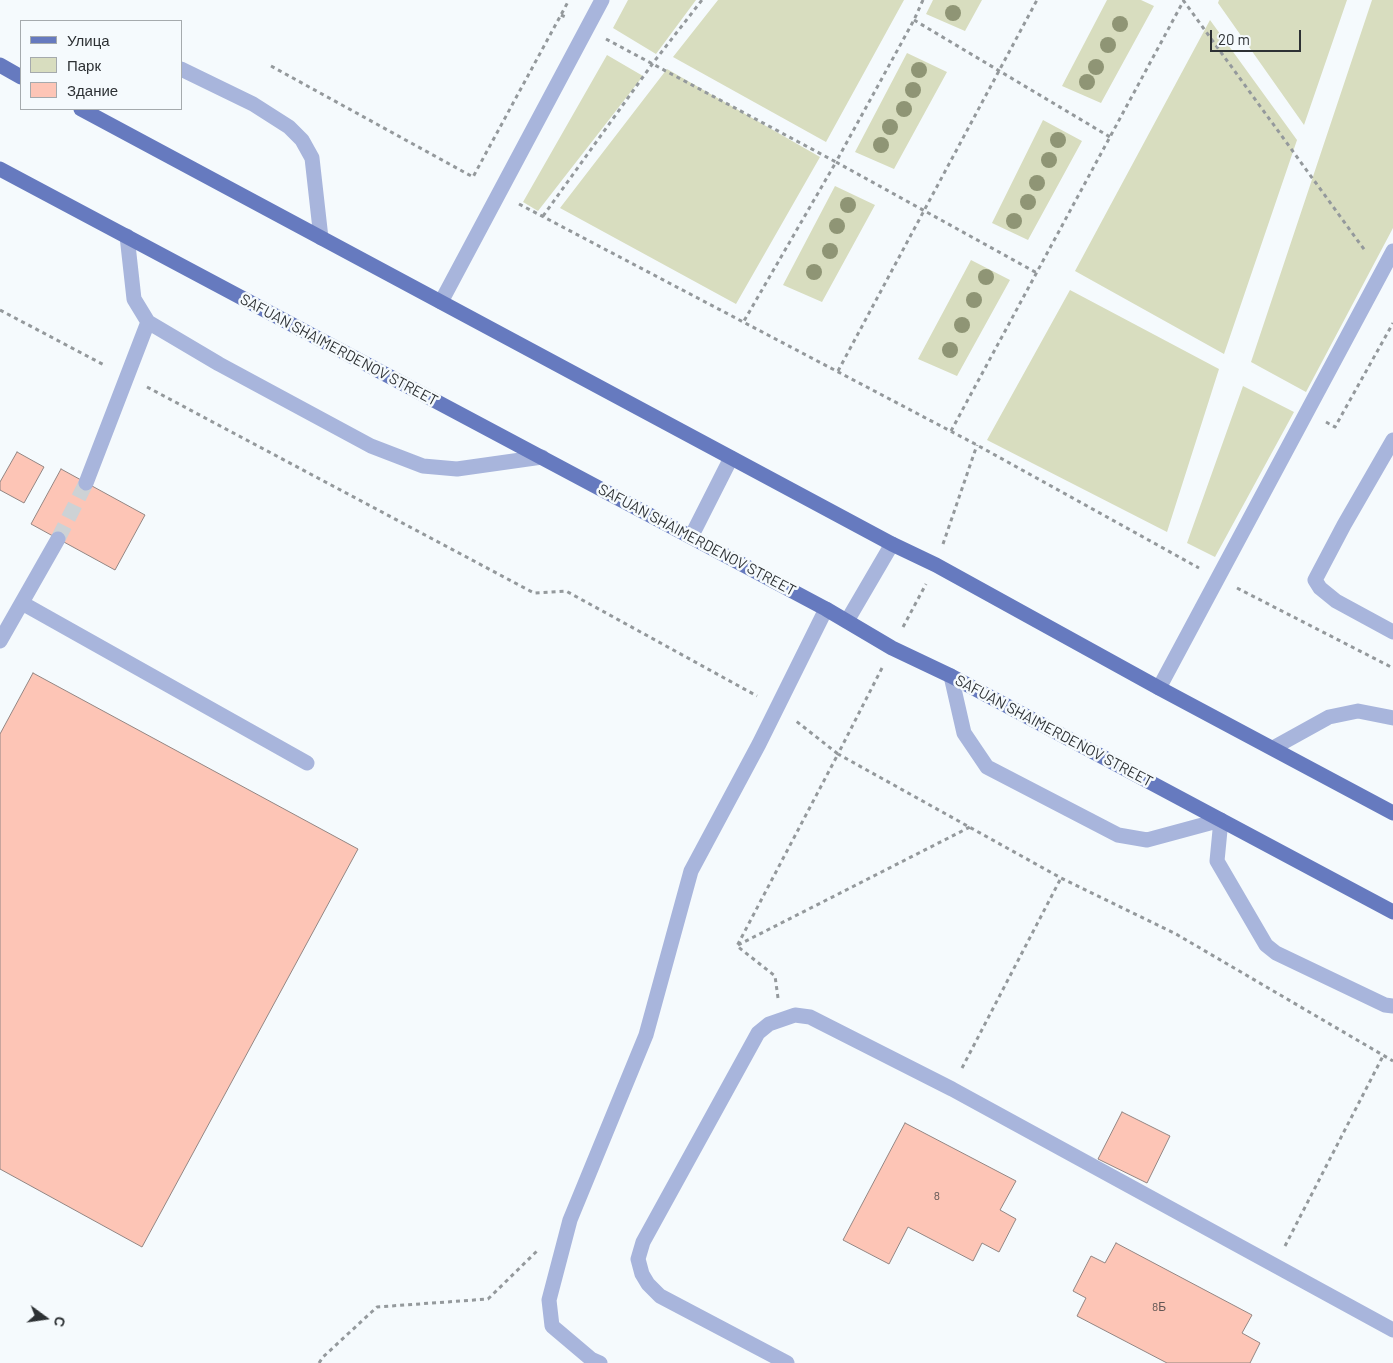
<!DOCTYPE html>
<meta charset="utf-8">
<style>
body{margin:0}
#map{position:relative;width:1393px;height:1363px;overflow:hidden;background:#f5fafd;font-family:Barlow,sans-serif}
canvas{display:block}
.legend{position:absolute;left:20px;top:20px;width:162px;height:90px;box-sizing:border-box;background:#f5fafd;border:1px solid #a5aaad;margin:0;padding:6px 9px;list-style:none;font-size:15px;color:#2d3134}
.legend li{display:flex;align-items:center;gap:10px;height:25px}
.legend b{width:25px;border:1px solid #a5aaad}
.north{position:absolute;left:20px;top:1293px;width:50px;height:50px;-webkit-text-stroke:4px #f5fafd;paint-order:stroke;rotate:104deg;font-size:14px;font-weight:700;line-height:20px;text-align:center;color:#2d3134}
.north::after{content:'';display:block;margin:auto;width:18px;height:22px;background:#2d3134;clip-path:polygon(50% 0,100% 100%,50% 72%,0 100%)}
.scale{position:absolute;left:1210px;top:30px;width:91px;height:22px;box-sizing:border-box;border:2px solid #2d3134;border-top:0;padding-left:6px;font-size:15px;line-height:18px;white-space:nowrap;color:#2d3134;-webkit-text-stroke:4px #f5fafd;paint-order:stroke}
</style>
<div id="map">
<canvas width="1393" height="1363"></canvas>
<ul class="legend">
<li><b style="height:6px;background:#667abf"></b>Улица</li>
<li><b style="height:14px;background:#d8ddbf"></b>Парк</li>
<li><b style="height:14px;background:#fdc5b6"></b>Здание</li>
</ul>
<div class="north">С</div>
<div class="scale">20 m</div>
</div>
<script>
const ctx = document.querySelector('canvas').getContext('2d');
ctx.lineJoin = 'round';
function fillPath(path, color) { ctx.fillStyle = color; ctx.fill(path, 'evenodd'); }
const shape = rows => new Path2D(rows.map(r => 'M' + r).join(''));
function strokePath(path, color, width, dash) { ctx.strokeStyle = color; ctx.lineWidth = width; ctx.lineCap = dash ? 'butt' : 'round'; ctx.setLineDash(dash || []); ctx.stroke(path); }
function label(font, color, halo, rows, align = 'center') {
  ctx.font = font + ' Barlow,sans-serif'; ctx.lineWidth = 5; ctx.setLineDash([]); ctx.textBaseline = 'middle'; ctx.strokeStyle = halo; ctx.fillStyle = color; for (const [text, x, y, turn = 0] of rows) {
    ctx.save(); ctx.translate(x, y); ctx.rotate((+turn || 0) * Math.PI / 180); ctx.textAlign = isNaN(turn) ? turn : align; if (halo) ctx.strokeText(text, 0, 0); ctx.fillText(text, 0, 0); ctx.restore();
  }
}
const green = shape([
 [628,0,696,0,656,54,613,28],
 [718,0,904,0,826,142,673,57],
 [933,0,982,0,965,31,926,14],
 [1107,0,1141,0,1154,6,1101,103,1062,86],
 [1219,0,1347,0,1304,125,1218,3],
 [1372,0,1393,0,1393,228,1306,392,1251,362],
 [1210,20,1297,140,1224,354,1075,271],
 [907,53,947,72,894,169,855,152],
 [607,55,643,76,538,211,523,202],
 [667,69,820,157,736,304,560,208],
 [1043,120,1082,141,1028,240,992,223],
 [835,186,875,205,822,302,783,285],
 [971,260,1010,280,957,376,918,359],
 [1070,290,1219,369,1167,532,987,440],
 [1243,386,1294,412,1215,557,1187,543]
]);
const building = shape([
 [17,452,44,467,24,503,0,490,0,482,17,452],
 [61,469,145,515,115,570,31,524,61,469],
 [33,673,358,849,142,1247,0,1169,0,734,33,673],
 [1122,1112,1170,1136,1147,1183,1098,1159,1122,1112],
 [905,1123,1016,1181,1000,1210,1016,1219,999,1252,982,1243,973,1261,908,1227,889,1264,843,1240,905,1123],
 [1116,1243,1252,1315,1242,1333,1260,1343,1250,1363,1167,1363,1077,1316,1086,1298,1073,1291,1091,1256,1105,1263,1116,1243]
]);
const minorTunnel = shape([
 [58,539,86,483]
]);
const path = shape([
 [923,0,914,20,836,162,1037,273],
 [1183,0,1366,252],
 [561,15,568,18],
 [914,20,1110,137],
 [606,39,836,162,744,321],
 [271,66,473,177,569,0],
 [519,204,977,445,1199,568],
 [543,216,653,63,702,0],
 [0,310,106,366],
 [838,371,1037,0],
 [147,387,534,593,566,591,757,696],
 [1326,422,1335,427,1393,323],
 [951,431,1184,0],
 [943,544,977,445],
 [1237,588,1393,668],
 [903,627,926,584],
 [882,668,838,754,1061,878,1176,934,1393,1061],
 [738,945,970,827],
 [778,998,775,976,737,946,838,754,796,721],
 [962,1068,1061,878],
 [1285,1246,1383,1056],
 [319,1363,323,1357,377,1307,488,1299,537,1251]
]);
const minor = shape([
 [181,69,253,104,289,127,302,140,312,158,321,238],
 [127,236,134,299,148,322,219,364,371,446,423,466,457,469,542,457],
 [441,302,602,0],
 [1393,440,1344,525,1315,580,1320,588,1336,601,1393,632],
 [86,483,148,322],
 [691,537,731,458],
 [22,603,307,763],
 [847,621,892,544],
 [0,641,58,539],
 [951,676,964,733,987,767,1118,835,1147,840,1221,820,1217,861,1266,945,1276,953,1385,1005,1393,1006],
 [1159,688,1393,251],
 [1273,748,1329,717,1358,711,1393,718],
 [600,1363,591,1359,552,1326,549,1300,570,1220,646,1035,691,871,759,744,826,609],
 [787,1363,660,1296,648,1284,642,1274,638,1259,643,1242,758,1033,769,1024,795,1015,810,1017,952,1089,1393,1330]
]);
const major = shape([
 [0,65,21,77],
 [81,109,892,544,936,565,1159,688,1393,813],
 [0,169,826,609,892,648,951,676,1393,912]
]);
const trees = [
 [953,13],
 [1120,24],
 [1108,45],
 [1096,67],
 [919,70],
 [1087,82],
 [913,90],
 [904,109],
 [890,127],
 [1058,140],
 [881,145],
 [1049,160],
 [1037,183],
 [1028,202],
 [848,205],
 [1014,221],
 [837,226],
 [830,251],
 [814,272],
 [986,277],
 [974,300],
 [962,325],
 [950,350]
];
const numberNames = [
 ["8",937,1196],
 ["8Б",1159,1307]
];
const streetNames = [
 ["SAFUAN SHAIMERDENOV STREET",339,350,28],
 ["SAFUAN SHAIMERDENOV STREET",697,540,28],
 ["SAFUAN SHAIMERDENOV STREET",1054,731,28]
];
fillPath(green, '#d8ddbf');
fillPath(building, '#fdc5b6');
strokePath(building, '#938683', 1);
strokePath(minorTunnel, '#cdd2d5', 15, [15, 8]);
strokePath(path, '#94999c', 3, [4, 4]);
strokePath(minor, '#a8b5dc', 15);
strokePath(major, '#667abf', 15);
ctx.fillStyle = '#8f9575';
for (const [x, y] of trees) { ctx.beginPath(); ctx.arc(x, y, 8, 0, 2 * Math.PI); ctx.fill(); }
label('12px', '#615654', null, numberNames);
label('15px', '#2d3134', '#f5fafd', streetNames);
</script>
